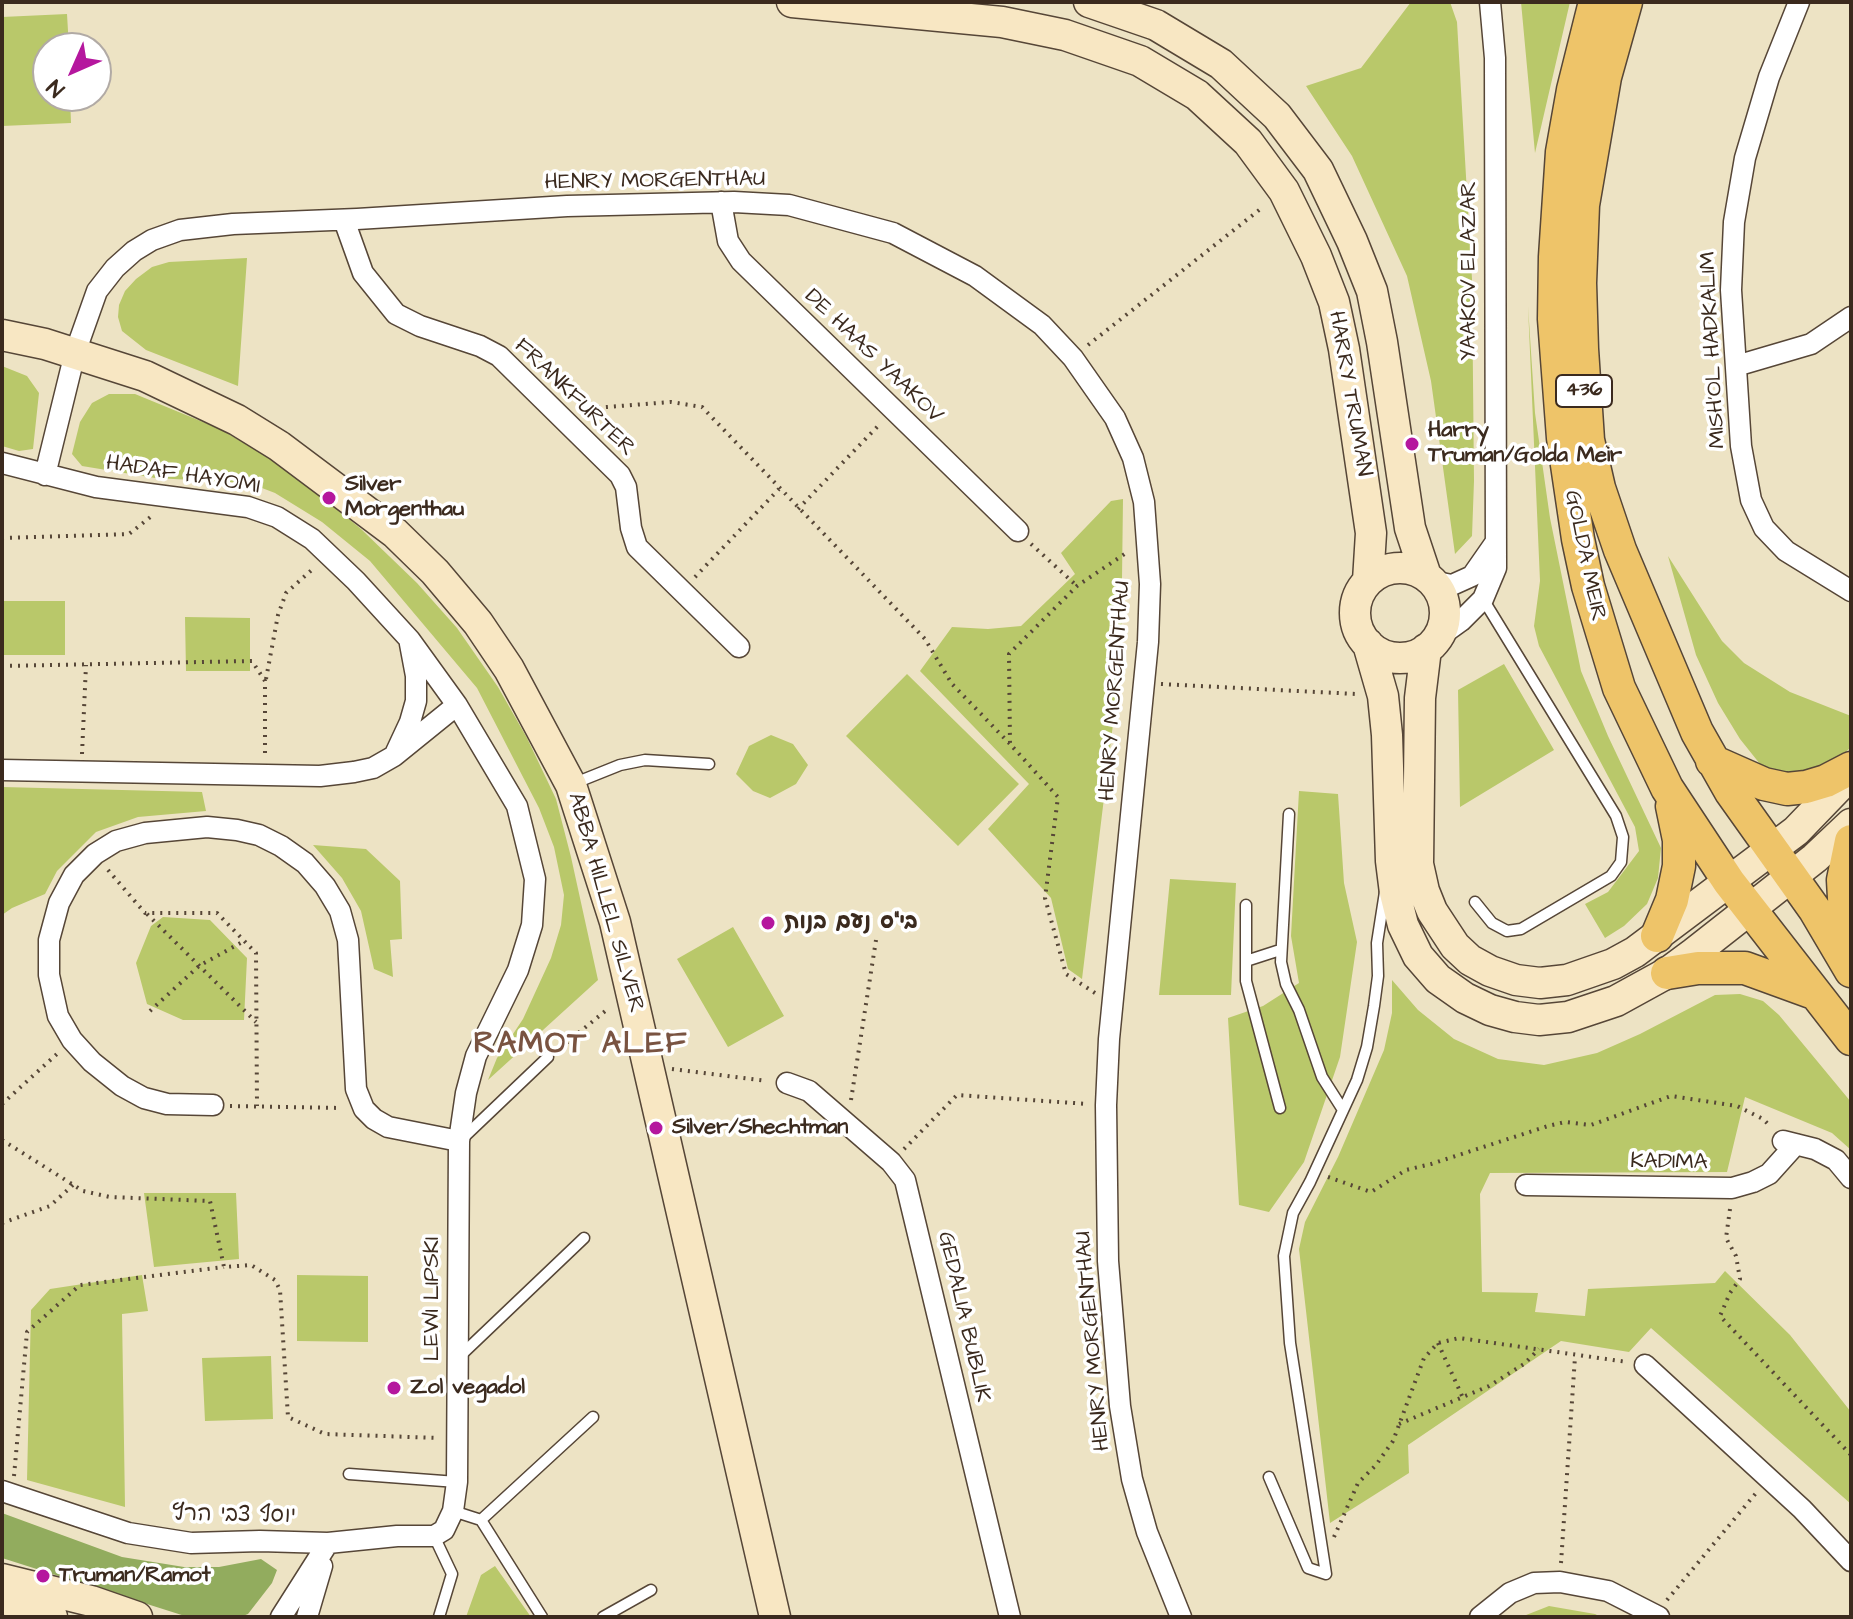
<!DOCTYPE html>
<meta charset="utf-8">
<style>
body{margin:0}
#map{position:relative;width:1853px;height:1619px;overflow:hidden;background:#ede3c4;font-family:"Architects Daughter",sans-serif}
canvas{display:block}
.frame{position:absolute;inset:0;border:4px solid #3b2a1e;pointer-events:none}
.north{position:absolute;left:32px;top:32px;width:80px;height:80px;box-sizing:border-box;background:#fff;border:2px solid #b1aaa5;border-radius:50%;rotate:225deg;font-size:22px;font-weight:700;line-height:32px;text-align:center;color:#3b2a1e}
.north::after{content:'';display:block;margin:auto;width:28px;height:36px;background:#b5179e;clip-path:polygon(50% 0,100% 100%,50% 72%,0 100%)}
</style>
<div id="map">
<canvas width="1853" height="1619"></canvas>
<div class="frame"></div>
<div class="north">N</div>
</div>
<script>
const ctx = document.querySelector('canvas').getContext('2d');
ctx.lineJoin = 'round';
function fillPath(path, color) { ctx.fillStyle = color; ctx.fill(path, 'evenodd'); }
const shape = rows => new Path2D(rows.map(r => 'M' + r).join(''));
function strokePath(path, color, width, dash) { ctx.strokeStyle = color; ctx.lineWidth = width; ctx.lineCap = dash ? 'butt' : 'round'; ctx.setLineDash(dash || []); ctx.stroke(path); }
function label(font, color, halo, rows, align = 'center') {
  ctx.font = font + ' "Architects Daughter","Playpen Sans Hebrew",sans-serif'; ctx.lineWidth = 7; ctx.setLineDash([]); ctx.textBaseline = 'middle'; ctx.strokeStyle = halo; ctx.fillStyle = color; for (const [text, x, y, turn = 0] of rows) {
    ctx.save(); ctx.translate(x, y); ctx.rotate((+turn || 0) * Math.PI / 180); ctx.textAlign = isNaN(turn) ? turn : align; if (halo) ctx.strokeText(text, 0, 0); ctx.fillText(text, 0, 0); ctx.restore();
  }
}
const green = shape([
 [1411,2,1450,2,1457,22,1472,279,1474,481,1472,536,1455,554,1431,381,1407,276,1352,156,1306,86,1361,68],
 [1521,2,1570,2,1535,153],
 [67,14,69,48,48,48,48,96,70,96,71,123,2,126,2,17],
 [247,258,238,386,146,350,122,331,118,317,119,305,125,291,136,279,152,267,169,262],
 [1528,306,1535,413,1550,518,1581,671,1608,736,1661,848,1658,878,1647,904,1624,926,1605,938,1585,904,1608,892,1639,851,1635,827,1539,646,1534,626,1540,581],
 [2,366,27,376,39,393,33,449,19,451,2,446],
 [109,394,135,394,220,429,264,455,320,495,361,529,417,583,457,628,498,687,527,738,556,799,571,857,598,980,488,1080,497,1058,523,1019,551,958,561,925,564,895,554,847,539,808,477,688,370,561,322,522,275,493,249,483,155,478,82,466,72,454,80,422,92,403],
 [1123,499,1121,658,1082,979,1068,969,1051,898,988,829,1029,784,920,671,952,627,988,629,1021,626,1075,574,1061,553,1111,501],
 [1668,556,1722,641,1744,663,1790,692,1851,716,1851,747,1829,768,1777,776,1760,764,1740,739,1718,703,1696,655],
 [2,601,65,601,65,655,2,655],
 [185,617,250,618,250,671,186,671],
 [1504,664,1554,750,1460,807,1458,690],
 [907,674,1019,784,958,846,846,736],
 [771,735,793,744,808,765,796,784,770,798,753,791,736,774,749,746],
 [2,787,202,792,206,811,138,817,96,832,57,871,45,894,12,908,2,915],
 [1299,791,1338,794,1344,883,1357,942,1340,1057,1304,1162,1269,1212,1239,1205,1228,1018,1263,1006,1299,983,1291,936],
 [313,845,366,849,400,881,402,939,390,940,393,977,374,969,361,911,342,878],
 [1170,879,1236,883,1231,995,1159,995],
 [163,917,210,920,247,958,244,1020,183,1020,147,1004,136,963,151,926],
 [733,927,784,1016,728,1047,677,959],
 [1392,980,1418,1010,1454,1039,1498,1059,1544,1065,1597,1053,1640,1034,1715,995,1740,994,1763,1001,1779,1015,1851,1102,1851,1150,1832,1133,1745,1097,1727,1172,1490,1173,1480,1194,1482,1292,1538,1293,1535,1312,1585,1316,1588,1289,1715,1283,1725,1271,1790,1335,1851,1412,1851,1504,1651,1328,1629,1352,1561,1341,1408,1445,1409,1473,1330,1523,1299,1249,1305,1222,1338,1157,1384,1050,1392,1013],
 [144,1193,236,1193,239,1259,154,1267],
 [142,1275,148,1311,122,1314,125,1507,27,1480,31,1310,50,1289],
 [297,1275,368,1276,368,1342,297,1341],
 [271,1356,273,1419,205,1421,202,1358],
 [495,1566,531,1617,466,1617,481,1575],
 [1549,1606,1595,1614,1601,1617,1521,1617]
]);
const forest = shape([
 [2,1513,122,1557,184,1567,219,1567,261,1559,277,1570,272,1583,248,1614,240,1617,188,1617,2,1558]
]);
const path = shape([
 [1088,345,1263,207],
 [582,409,671,402,702,407,925,639,952,684,1010,744],
 [798,509,880,424],
 [2,538,129,534,153,515],
 [1031,544,1077,586],
 [695,577,779,489],
 [2,666,252,661,265,681,265,757],
 [266,679,278,615,286,593,315,567],
 [1161,684,1356,694],
 [82,754,86,665],
 [108,870,145,913,217,913,256,953,257,1106],
 [147,914,256,1022],
 [1095,993,1066,974,1045,898,1058,797,1010,744,1009,654,1077,586,1129,551],
 [150,1011,199,966,244,941],
 [560,1048,609,1008],
 [672,1069,767,1081],
 [851,1100,876,940],
 [2,1104,58,1053],
 [230,1106,341,1108],
 [2,1140,83,1191,110,1197,210,1201,224,1267,251,1265,275,1280,280,1290,288,1417,325,1434,439,1438],
 [904,1149,957,1095,1088,1104],
 [1328,1177,1371,1192,1406,1170,1431,1164,1548,1126,1565,1122,1591,1125,1671,1096,1737,1106,1763,1119,1771,1127],
 [1730,1209,1726,1238,1736,1256,1740,1279,1730,1293,1720,1316,1851,1455],
 [2,1223,50,1206,73,1185],
 [1438,1343,1463,1398],
 [1399,1424,1489,1386,1524,1364,1539,1349],
 [14,1476,27,1332,80,1285,224,1267],
 [1334,1537,1358,1483,1376,1465,1393,1441,1424,1358,1438,1343,1459,1338,1627,1362],
 [1561,1563,1575,1357],
 [1667,1600,1756,1493]
]);
const lane = shape([
 [575,783,620,765,645,760,709,764],
 [1289,814,1281,962,1286,984,1299,1010,1322,1077,1343,1110],
 [1475,902,1492,923,1507,931,1521,929,1611,876,1621,862,1623,837,1616,816,1483,599],
 [1246,905,1246,981,1280,1108],
 [1246,961,1280,950],
 [463,1138,548,1057],
 [458,1358,584,1238],
 [349,1474,457,1482],
 [1269,1477,1308,1568,1326,1574,1290,1343,1284,1256,1293,1213,1310,1182,1357,1080,1367,1047,1374,1006,1378,976,1377,943,1385,892],
 [453,1511,481,1520,542,1617],
 [481,1520,593,1417],
 [434,1536,452,1574,439,1617],
 [603,1617,651,1590]
]);
const street = shape([
 [1799,2,1769,77,1745,158,1734,222,1731,290,1741,446,1751,500,1764,528,1786,551,1851,591],
 [721,202,728,241,741,261,1018,531],
 [344,220,363,273,396,314,420,326,480,346,499,356,620,475,626,487,631,528,637,547,739,647],
 [1736,366,1811,344,1851,317],
 [2,463,96,487,248,507,277,517,312,539,356,581,410,640,457,705,517,806,535,879,532,925,518,970,476,1056,466,1093,459,1141,457,1482,453,1511,444,1530,434,1536,397,1536,328,1543,260,1541,191,1543,128,1533,2,1491],
 [45,475,75,353,97,291,115,268,134,251,152,240,180,230,233,224,357,219,567,206,734,202,789,205,893,233,975,276,1042,325,1073,358,1115,418,1133,458,1144,502,1150,584,1148,642,1109,1039,1106,1105,1108,1261,1120,1406,1132,1479,1147,1532,1181,1617],
 [1431,581,1452,585,1472,576,1495,543],
 [1436,639,1461,621,1483,599,1496,568,1495,58,1490,2],
 [396,752,410,722,416,701,416,676,410,644],
 [2,770,320,776,354,772,373,768,394,756,457,705],
 [787,1083,809,1091,891,1162,905,1180,1010,1617],
 [213,1105,167,1104,144,1098,122,1086,92,1062,72,1040,58,1016,49,975,49,940,59,903,74,875,95,854,116,841,145,833,207,827,237,830,259,835,281,846,305,863,325,886,340,911,348,940,356,1089,364,1109,374,1119,388,1127,459,1141],
 [1783,1141,1815,1149,1836,1160,1851,1178],
 [1526,1185,1732,1188,1753,1182,1769,1174,1796,1144],
 [1645,1365,1802,1509,1851,1561],
 [281,1617,328,1543],
 [307,1617,322,1566],
 [1480,1617,1510,1593,1534,1583,1560,1582,1608,1591,1659,1617]
]);
const secondary = shape([
 [792,2,1002,22,1065,35,1140,61,1197,95,1248,142,1284,191,1316,256,1334,302,1344,349,1371,533,1368,581],
 [1089,2,1156,25,1221,64,1277,116,1318,170,1352,241,1372,291,1382,342,1410,528,1426,576],
 [2,335,45,344,145,376,237,420,279,446,395,533,435,572,478,623,509,669,571,785,615,922,775,1617],
 '1355 613a45 45 0 1 1 90 0a45 45 0 1 1-90 0Z',
 [1368,644,1383,696,1387,735,1391,861,1395,893,1403,925,1418,956,1438,979,1465,998,1490,1010,1515,1017,1539,1020,1568,1017,1616,1001,1667,973,1694,953,1815,858,1851,824],
 [1426,649,1420,698,1418,864,1424,891,1432,911,1455,946,1470,960,1490,971,1516,980,1540,983,1567,980,1613,964,1635,952,1796,831,1851,774],
 [2,1579,91,1601,137,1617],
 [2,1598,52,1617]
]);
const primary = shape([
 [1595,2,1573,90,1562,152,1555,257,1554,319,1563,438,1578,539,1588,586,1619,688,1667,788,1729,882,1851,1039],
 [1626,2,1605,77,1583,205,1580,283,1582,349,1588,440,1599,488,1620,550,1697,732,1731,792,1815,910,1851,971],
 [1712,761,1764,784,1787,789,1806,787,1826,781,1851,768],
 [1657,936,1672,900,1679,866,1679,840,1672,806],
 [1847,951,1843,880,1851,841],
 [1667,973,1698,968,1745,968,1811,992]
]);
const markers = [
 [1412,444,8,"#b5179e"],
 [329,498,8,"#b5179e"],
 [768,923,8,"#b5179e"],
 [656,1128,8,"#b5179e"],
 [394,1388,8,"#b5179e"],
 [43,1576,8,"#b5179e"]
];
const shields = [
 [1584,391,56]
];
const shieldNames = [
 ["436",1584,391]
];
const streetNames = [
 ["HENRY MORGENTHAU",655,182,-1],
 ["YAAKOV ELAZAR",1470,271,-90],
 ["MISH'OL HADKALIM",1714,350,-93],
 ["DE HAAS YAAKOV",873,357,44],
 ["HARRY TRUMAN",1349,394,80],
 ["FRANKFURTER",574,398,44],
 ["HADAF HAYOMI",183,476,9],
 ["GOLDA MEIR",1584,556,78],
 ["HENRY MORGENTHAU",1116,691,-86],
 ["ABBA HILLEL SILVER",605,903,74],
 ["KADIMA",1669,1163,1],
 ["LEWI LIPSKI",433,1299,-90],
 ["GEDALIA BUBLIK",963,1317,77],
 ["HENRY MORGENTHAU",1094,1341,-95],
 ["יוסף צבי הרץ",234,1516,1]
];
const poiNames = [
 ["Harry",1428,431],
 ["Truman/Golda Meir",1428,456],
 ["Silver",345,485],
 ["Morgenthau",345,510],
 ["בי\"ס נעם בנות",784,923],
 ["Silver/Shechtman",672,1128],
 ["Zol vegadol",410,1388],
 ["Truman/Ramot",59,1576]
];
const districtNames = [
 ["RAMOT ALEF",581,1046]
];
fillPath(green, '#b9c86a');
fillPath(forest, '#92ac5e');
strokePath(lane, '#564637', 13);
strokePath(street, '#564637', 23);
strokePath(secondary, '#564637', 33);
strokePath(primary, '#564637', 35);
strokePath(path, '#564637', 4, [2, 6]);
strokePath(lane, '#fff', 10);
strokePath(street, '#fff', 20);
strokePath(secondary, '#f8e7c3', 30);
strokePath(primary, '#eec469', 32);
for (const [x, y, r, color] of markers) { const dot = new Path2D(); dot.arc(x, y, r, 0, 2 * Math.PI); ctx.fillStyle = color; ctx.fill(dot); strokePath(dot, '#fff', 3); }
for (const [x, y, w] of shields) { const box = new Path2D(); box.roundRect(x - w / 2, y - 16, w, 32, 6); ctx.fillStyle = '#fff'; ctx.fill(box); strokePath(box, '#3b2a1e', 2); }
label('bold 20px', '#3b2a1e', null, shieldNames);
label('22px', '#3b2a1e', '#fff', streetNames);
label('bold 22px', '#3b2a1e', '#fff', poiNames, 'left');
ctx.letterSpacing = '2px';
label('bold 30px', '#795341', '#fff', districtNames);
ctx.letterSpacing = '0px';
</script>
